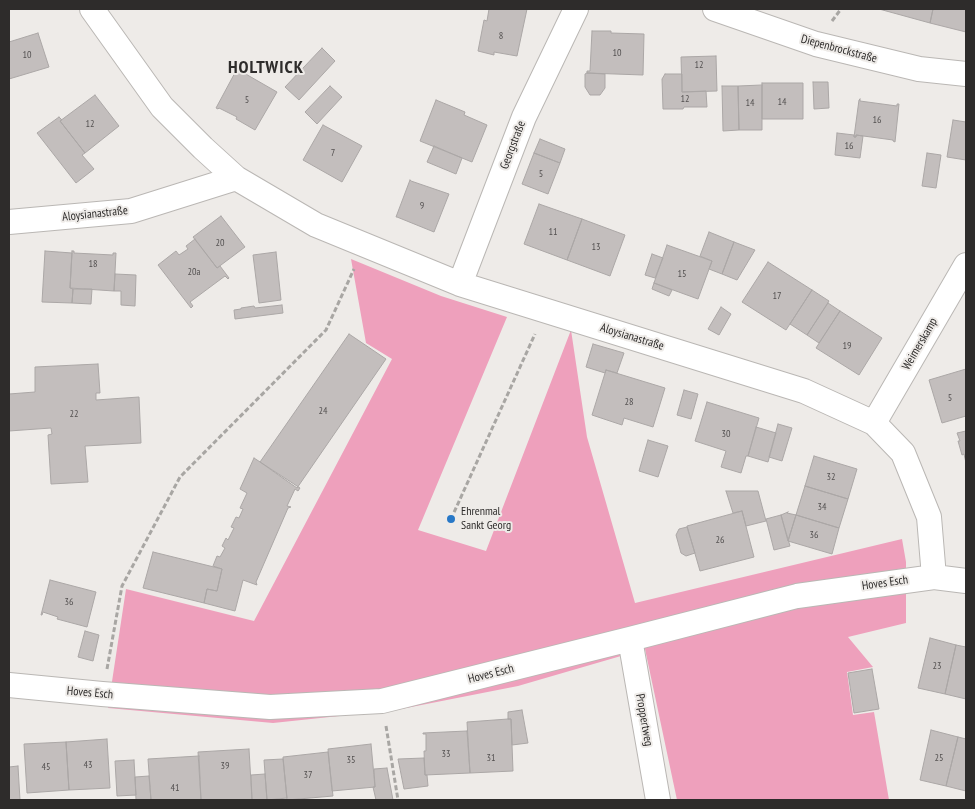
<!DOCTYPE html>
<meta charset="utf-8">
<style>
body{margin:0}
#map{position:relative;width:975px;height:809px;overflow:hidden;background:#eeebe8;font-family:"PT Sans Narrow",sans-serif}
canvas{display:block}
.frame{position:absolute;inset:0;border:10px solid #2e2c2b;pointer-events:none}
</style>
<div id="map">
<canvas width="975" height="809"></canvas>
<div class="frame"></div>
</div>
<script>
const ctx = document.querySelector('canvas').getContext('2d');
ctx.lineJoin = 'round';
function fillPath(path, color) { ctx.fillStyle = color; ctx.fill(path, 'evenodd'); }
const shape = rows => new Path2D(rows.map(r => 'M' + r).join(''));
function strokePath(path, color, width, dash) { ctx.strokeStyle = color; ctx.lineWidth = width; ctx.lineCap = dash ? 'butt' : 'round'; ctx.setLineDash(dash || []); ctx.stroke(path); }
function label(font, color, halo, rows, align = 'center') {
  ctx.font = font + ' "PT Sans Narrow",sans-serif'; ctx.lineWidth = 4; ctx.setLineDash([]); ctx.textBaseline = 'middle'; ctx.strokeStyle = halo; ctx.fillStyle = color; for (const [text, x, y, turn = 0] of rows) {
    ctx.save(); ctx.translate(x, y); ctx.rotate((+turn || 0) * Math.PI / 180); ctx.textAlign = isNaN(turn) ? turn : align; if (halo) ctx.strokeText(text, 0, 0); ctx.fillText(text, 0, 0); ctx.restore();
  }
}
const forest = shape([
 [351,259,441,296,507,317,418,530,486,551,571,330,587,437,635,603,902,539,906,562,906,623,848,637,873,667,847,672,853,715,874,712,889,800,677,800,645,649,518,686,396,710,273,723,108,708,126,589,254,621,392,359,366,343]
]);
const building = shape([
 [489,9,527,9,517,56,494,52,494,55,478,51,484,20,487,21,489,9],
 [879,9,933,9,930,23,879,9],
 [933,9,966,9,966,32,930,23,933,9],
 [592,31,611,31,611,33,644,34,643,75,587,73,587,71,590,71,592,31],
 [38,33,49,67,9,79,9,42,38,33],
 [322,48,335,61,299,100,285,87,322,48],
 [716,56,717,91,682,92,681,57,716,56],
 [237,69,277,92,255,130,236,119,237,117,219,108,218,109,216,108,237,69],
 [587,73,605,74,605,88,600,95,590,95,585,87,585,74,587,73],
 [665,74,682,74,682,92,706,91,707,107,684,107,683,109,663,109,662,79,665,74],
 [813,82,828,82,829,108,814,109,813,82],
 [762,83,803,83,803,119,762,119,762,83],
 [762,85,762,130,739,130,738,86,762,85],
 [330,86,342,97,317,124,305,112,330,86],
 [722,86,738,86,739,130,723,131,722,86],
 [95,95,119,126,85,153,60,121,95,95],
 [860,99,860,101,897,106,897,104,899,104,895,142,893,141,893,140,856,135,856,137,854,137,859,100,860,99],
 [436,100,465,112,464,115,487,125,472,162,420,141,436,100],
 [59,117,62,120,60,121,85,153,82,155,94,169,76,183,37,133,59,117],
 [953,120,966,122,966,160,947,157,953,120],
 [323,125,362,146,342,182,303,160,323,125],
 [837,133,854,135,854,137,856,137,856,135,863,136,860,158,835,155,837,133],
 [540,139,565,149,560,163,534,153,540,139],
 [434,146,462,158,456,174,427,162,434,146],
 [534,153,560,163,548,194,522,184,534,153],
 [927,153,941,155,936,188,922,186,927,153],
 [410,180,411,181,449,194,434,232,397,217,396,217,410,180],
 [539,204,582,219,567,260,524,244,539,204],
 [221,216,245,247,217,268,193,237,221,216],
 [582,219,625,235,610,276,567,260,582,219],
 [709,232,734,242,722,274,709,269,712,261,700,256,709,232],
 [195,239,217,268,220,266,229,278,228,279,225,276,190,302,193,306,191,308,158,265,176,251,179,255,188,249,186,246,195,239],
 [734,242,755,250,737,280,722,274,734,242],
 [667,245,712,261,698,299,654,283,667,245],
 [45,251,72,253,70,288,73,289,72,303,42,302,45,251],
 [72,251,74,251,74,253,113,255,113,253,116,253,114,291,70,288,72,251],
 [276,252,281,300,259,303,253,255,276,252],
 [652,254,663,258,655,278,645,275,652,254],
 [768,262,812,290,786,330,742,302,768,262],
 [115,274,136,275,135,306,121,305,121,291,114,291,115,274],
 [654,283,672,290,669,296,652,289,654,283],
 [73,289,92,289,91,304,72,303,73,289],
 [812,290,829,301,807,335,790,324,812,290],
 [828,303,840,311,819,343,807,335,828,303],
 [282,305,283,313,235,319,234,310,241,309,241,308,254,306,255,308,282,305],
 [721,307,731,314,719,335,708,329,721,307],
 [840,311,882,338,859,375,816,348,840,311],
 [349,334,386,359,297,488,260,462,349,334],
 [593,344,624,353,617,373,606,370,605,373,586,367,593,344],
 [98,364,100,393,96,393,96,400,139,397,141,443,85,446,88,482,51,484,48,435,52,434,51,428,9,431,9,394,35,392,35,367,98,364],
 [966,369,966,416,942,423,929,380,966,369],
 [606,370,665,388,653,427,624,418,622,425,592,415,606,370],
 [684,390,698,394,691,419,677,415,684,390],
 [707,402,759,418,748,456,746,456,741,473,721,467,726,451,695,441,707,402],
 [778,424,792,428,782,461,769,457,778,424],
 [756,427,776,433,768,462,748,456,756,427],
 [966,431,966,463,964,454,962,455,958,441,960,441,957,433,966,431],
 [648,440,668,446,658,477,639,471,648,440],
 [814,456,857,469,848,499,805,486,814,456],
 [254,458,300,488,298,491,295,489,287,506,291,507,288,508,256,582,257,585,243,580,235,611,204,603,207,589,217,591,222,569,213,566,217,556,220,557,225,548,222,546,226,538,228,540,234,528,231,527,236,517,239,518,243,509,240,508,247,493,240,489,254,458],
 [805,486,848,499,839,528,796,515,805,486],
 [726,491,758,491,766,521,746,526,742,511,733,513,726,491],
 [742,511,754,557,700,571,687,526,742,511],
 [788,512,787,513,796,515,788,541,781,515,788,512],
 [781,515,790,546,774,550,766,519,781,515],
 [796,515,839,528,832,554,788,541,796,515],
 [687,527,695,553,686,556,681,553,676,535,679,529,687,527],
 [153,552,222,569,217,591,207,589,204,603,143,588,153,552],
 [50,580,96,592,87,627,57,619,58,617,43,612,42,615,41,615,50,580],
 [85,631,99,635,93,661,78,657,85,631],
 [930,638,956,645,945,694,918,688,930,638],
 [956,645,966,647,966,699,945,694,956,645],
 [872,669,879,709,854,713,848,673,872,669],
 [522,710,528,743,512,745,511,719,508,719,508,712,522,710],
 [508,719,511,719,513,771,470,773,467,722,508,719],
 [931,730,958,737,946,786,920,780,931,730],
 [467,731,470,773,425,775,424,751,426,751,426,734,423,734,423,733,467,731],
 [958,737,966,739,966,791,946,786,958,737],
 [107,739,110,788,69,790,66,742,107,739],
 [66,742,69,790,27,793,24,744,66,742],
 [371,744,375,787,332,791,328,749,371,744],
 [249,749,252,800,201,800,198,752,249,749],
 [328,752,333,796,287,800,283,757,328,752],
 [199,756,201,800,151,800,148,759,199,756],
 [424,758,425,775,427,775,428,786,404,789,398,759,424,758],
 [283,759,287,798,267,800,264,760,283,759],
 [134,760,136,795,117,796,115,761,134,760],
 [18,766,20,800,9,800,9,767,18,766],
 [387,768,393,800,376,800,373,787,375,787,374,769,387,768],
 [265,774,267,800,252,800,251,775,265,774],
 [149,776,151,800,136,800,135,777,149,776]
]);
const path = shape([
 [832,21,841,9],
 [451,519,535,334],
 [107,669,122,586,180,477,326,330,354,269],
 [386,726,398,800]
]);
const street = shape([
 [92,9,162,107,203,148,236,178,316,225,460,284,804,391,874,423,903,453,929,517,934,577],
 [715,9,816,44,919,69,966,74],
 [9,222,131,211,236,178],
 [460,284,524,117,576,9],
 [874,423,966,265],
 [630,639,658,800],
 [9,685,102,694,270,707,382,701,630,639,797,596,934,577,966,581]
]);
const markers = [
 [451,519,5,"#2878c7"]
];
const numberNames = [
 ["8",501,36],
 ["10",617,53],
 ["10",27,55],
 ["12",699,65],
 ["12",685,99],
 ["5",247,100],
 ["14",782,102],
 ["14",750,103],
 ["16",877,120],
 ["12",90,124],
 ["16",849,146],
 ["7",333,153],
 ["5",541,174],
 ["9",422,206],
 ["11",553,232],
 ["20",220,243],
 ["13",596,247],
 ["18",93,264],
 ["20a",194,272],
 ["15",682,274],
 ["17",777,296],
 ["19",847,346],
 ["5",950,398],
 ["28",629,402],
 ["24",323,411],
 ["22",74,414],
 ["30",726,434],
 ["32",831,477],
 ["34",822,507],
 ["36",814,535],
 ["26",720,540],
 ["36",69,602],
 ["23",937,666],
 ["33",446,754],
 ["31",491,758],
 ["25",939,758],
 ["35",351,760],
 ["43",88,765],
 ["39",225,766],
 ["45",46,767],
 ["37",308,775],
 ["41",175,788]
];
const streetNames = [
 ["Diepenbrockstraße",839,49,15],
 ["Georgstraße",513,145,-69],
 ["Aloysianastraße",95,214,-6],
 ["Aloysianastraße",632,337,17],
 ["Weimerskamp",920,344,-60],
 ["Hoves Esch",885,583,-8],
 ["Hoves Esch",491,674,-14],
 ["Hoves Esch",90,693,5],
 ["Proppertweg",644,720,80]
];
const poiNames = [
 ["Ehrenmal",461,512],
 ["Sankt Georg",461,526]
];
const districtNames = [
 ["HOLTWICK",266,68]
];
fillPath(forest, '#eea0bc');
fillPath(building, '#c3bebd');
strokePath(building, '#aba7a6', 1);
strokePath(street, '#bab7b4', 26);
strokePath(path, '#a8a6a3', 3, [5, 2.5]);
strokePath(street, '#fff', 24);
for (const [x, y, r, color] of markers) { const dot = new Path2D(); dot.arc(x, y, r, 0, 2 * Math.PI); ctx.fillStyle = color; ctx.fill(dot); strokePath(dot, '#eeebe8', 2); }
label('10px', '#535050', null, numberNames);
label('12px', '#2e2c2b', '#eeebe8', streetNames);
label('12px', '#2e2c2b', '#eeebe8', poiNames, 'left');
ctx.letterSpacing = '1px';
label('bold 18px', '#2e2c2b', '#eeebe8', districtNames);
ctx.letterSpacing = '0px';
</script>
